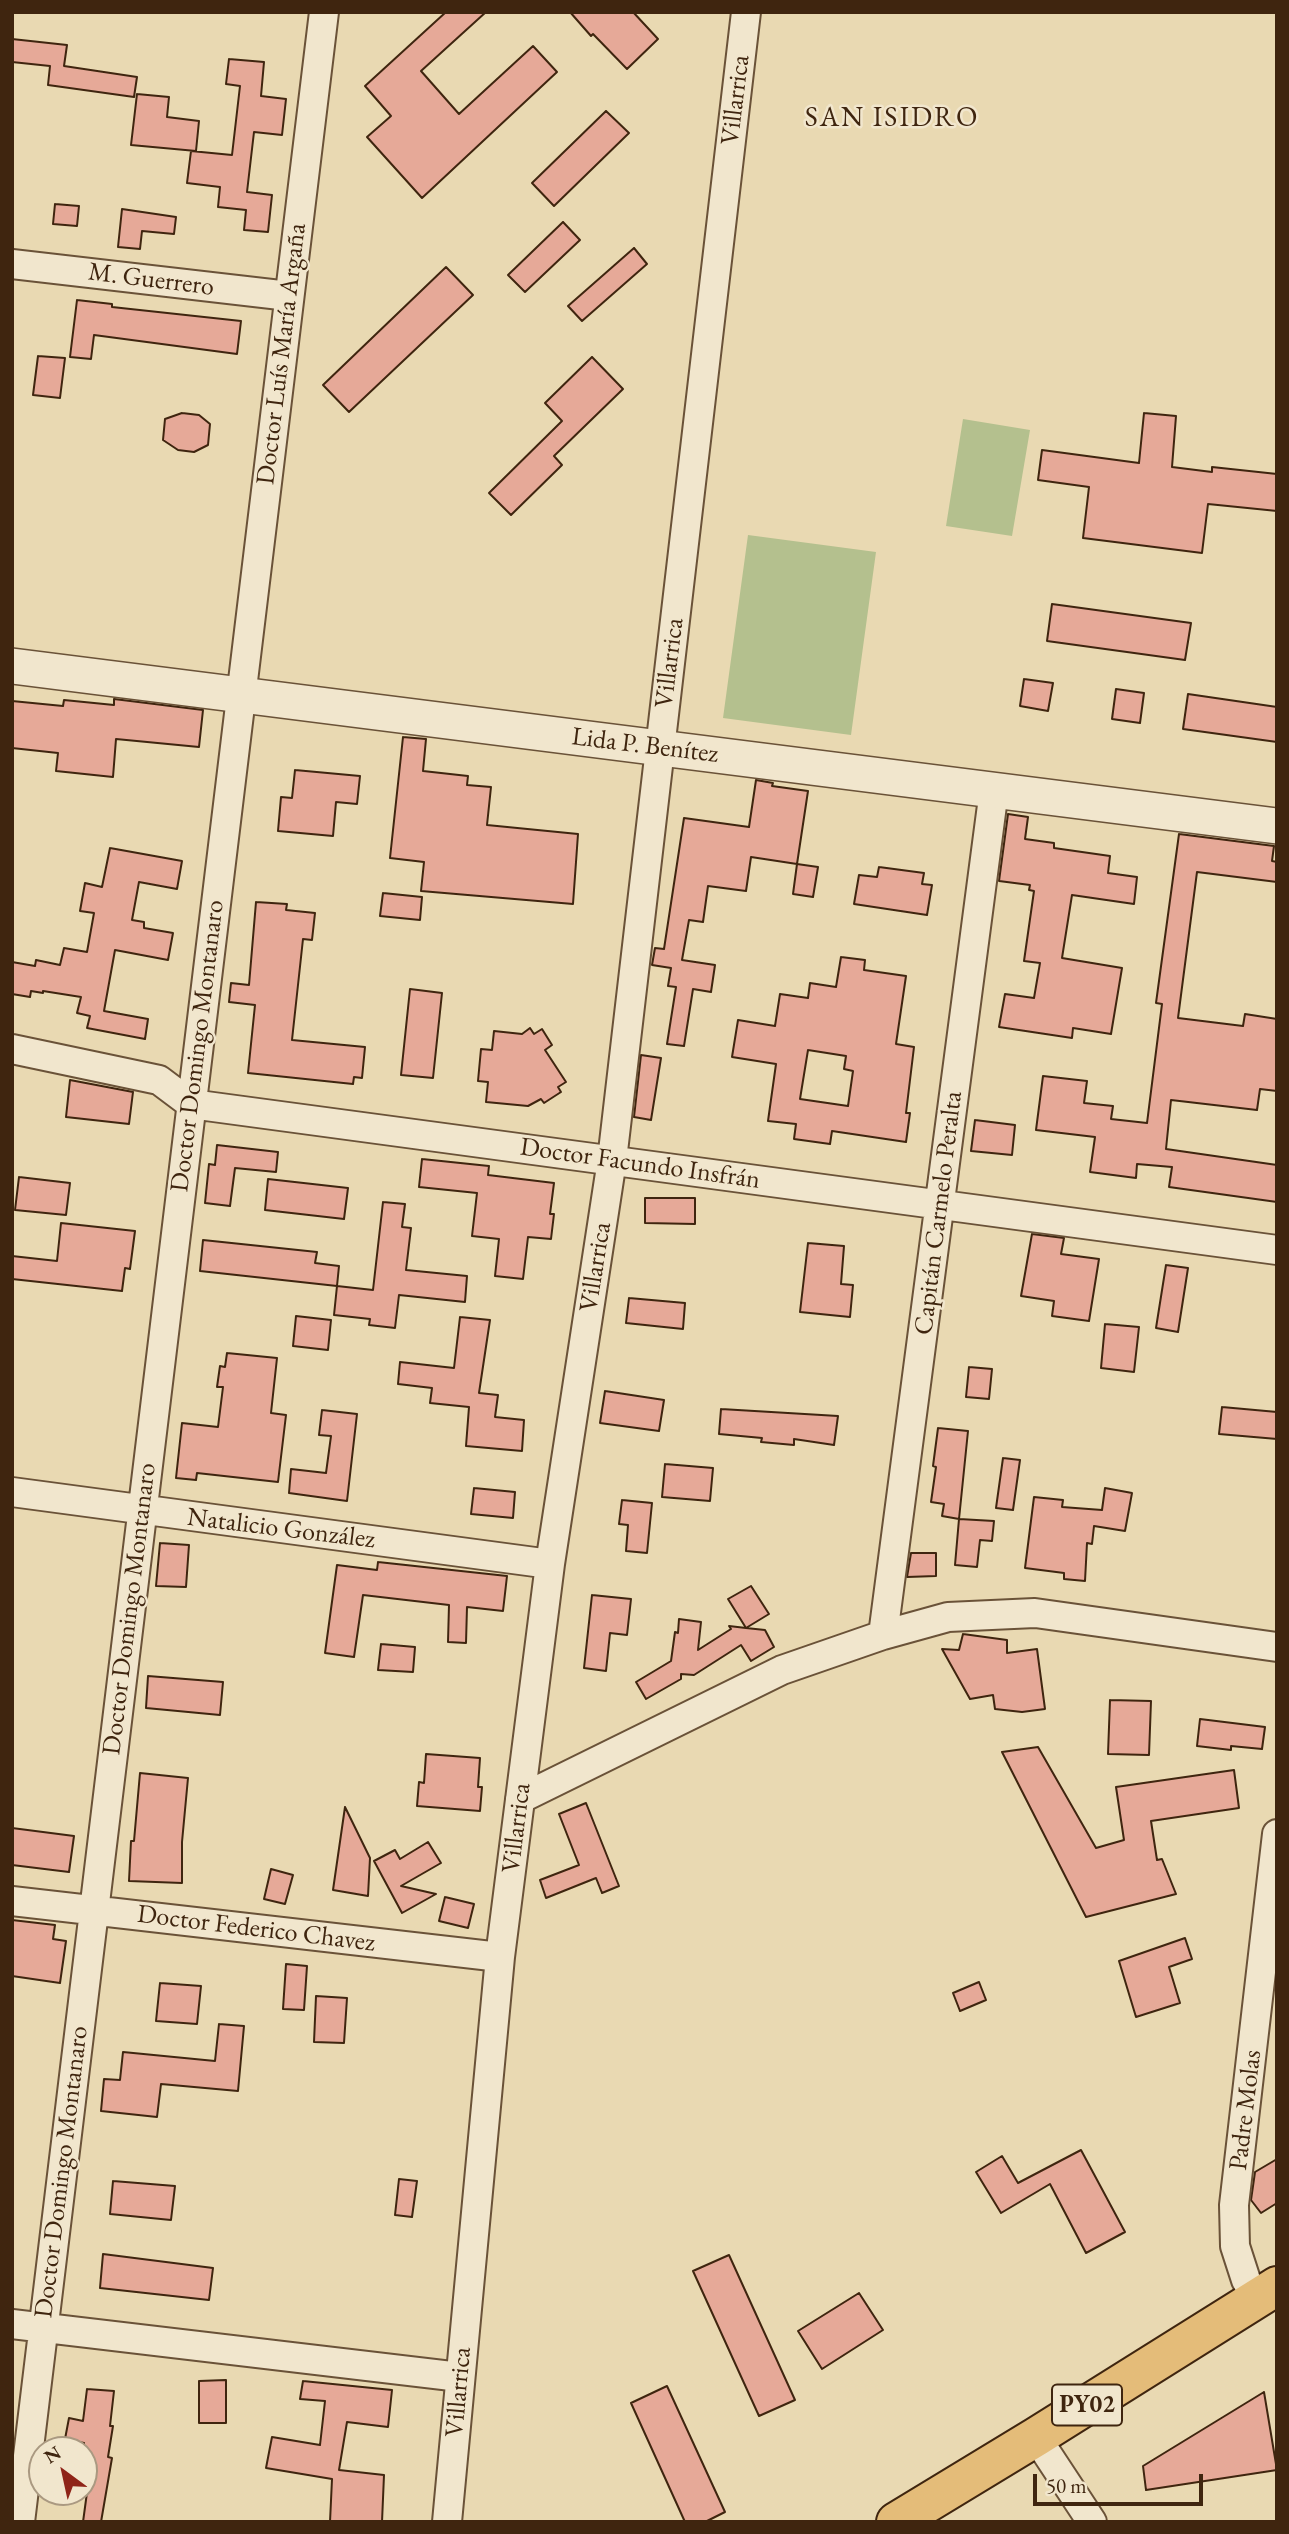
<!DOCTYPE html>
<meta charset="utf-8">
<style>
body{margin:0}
#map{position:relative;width:1289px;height:2534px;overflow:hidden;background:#e9d9b2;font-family:"EB Garamond",serif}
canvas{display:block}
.frame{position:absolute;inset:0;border:14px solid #3f250f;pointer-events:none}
.north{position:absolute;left:28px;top:2436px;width:70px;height:70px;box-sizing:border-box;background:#f1e6cd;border:2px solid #aa9981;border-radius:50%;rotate:327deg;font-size:19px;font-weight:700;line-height:28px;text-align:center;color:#3f250f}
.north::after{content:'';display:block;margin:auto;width:24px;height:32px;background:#8f2418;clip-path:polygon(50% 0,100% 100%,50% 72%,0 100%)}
.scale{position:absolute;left:1033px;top:2474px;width:170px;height:32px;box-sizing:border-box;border:4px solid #3f250f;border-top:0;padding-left:9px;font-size:21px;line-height:24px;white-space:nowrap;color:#3f250f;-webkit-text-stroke:5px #f1e6cd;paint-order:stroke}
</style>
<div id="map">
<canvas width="1289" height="2534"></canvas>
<div class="frame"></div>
<div class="north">N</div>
<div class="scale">50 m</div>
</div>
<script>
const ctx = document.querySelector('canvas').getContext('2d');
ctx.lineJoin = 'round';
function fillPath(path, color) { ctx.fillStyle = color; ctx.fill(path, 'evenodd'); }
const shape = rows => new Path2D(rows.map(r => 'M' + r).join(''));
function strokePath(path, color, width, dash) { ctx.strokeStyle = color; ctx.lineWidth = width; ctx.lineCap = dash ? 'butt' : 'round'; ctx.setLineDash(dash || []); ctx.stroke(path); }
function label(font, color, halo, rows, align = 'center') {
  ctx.font = font + ' "EB Garamond",serif'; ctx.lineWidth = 5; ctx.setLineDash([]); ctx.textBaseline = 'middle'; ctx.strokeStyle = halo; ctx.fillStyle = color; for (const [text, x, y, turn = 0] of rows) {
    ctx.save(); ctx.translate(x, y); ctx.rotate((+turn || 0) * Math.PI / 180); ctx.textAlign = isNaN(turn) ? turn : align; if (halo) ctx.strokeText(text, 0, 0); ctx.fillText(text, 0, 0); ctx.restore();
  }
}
const green = shape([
 [963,419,1030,430,1012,536,946,526],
 [748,535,876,552,851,735,723,718]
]);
const building = shape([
 [446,12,486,12,421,71,459,114,533,46,557,72,422,198,367,137,391,116,365,86,446,12],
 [570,12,633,12,658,39,627,69,593,34,591,36,570,12],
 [12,39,67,45,64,66,137,77,134,97,48,85,50,66,12,62,12,39],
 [229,59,264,62,261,96,286,99,282,135,254,132,247,192,272,195,268,232,244,230,246,210,218,207,220,187,187,183,191,151,232,155,240,86,226,84,229,59],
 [137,94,169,97,167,117,199,121,196,151,131,145,137,94],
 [606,111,629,133,554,206,532,183,606,111],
 [55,204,79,206,77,226,53,224,55,204],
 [122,209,176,217,174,234,142,231,140,249,118,247,122,209],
 [563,222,580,240,525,292,508,275,563,222],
 [634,248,647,264,582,321,568,306,634,248],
 [446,267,473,295,349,412,323,385,446,267],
 [77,300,112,304,112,307,241,321,237,354,94,335,91,359,70,357,77,300],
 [38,356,65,358,60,398,33,395,38,356],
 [592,357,623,389,554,456,562,465,511,515,489,493,562,421,545,403,592,357],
 [182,413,199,415,210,424,208,445,194,452,178,450,163,440,165,419,182,413],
 [1144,413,1176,416,1172,467,1212,472,1212,467,1277,474,1277,511,1208,504,1202,553,1083,538,1089,487,1038,480,1042,450,1139,463,1144,413],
 [1052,604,1191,623,1185,660,1047,641,1052,604],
 [1024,679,1053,683,1048,711,1020,706,1024,679],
 [1116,689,1144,693,1140,723,1112,719,1116,689],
 [1188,694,1277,707,1277,742,1183,729,1188,694],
 [114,699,203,710,199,747,116,739,113,777,56,771,58,753,12,748,12,701,63,706,64,700,114,705,114,699],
 [403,737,426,739,423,771,468,776,467,785,491,787,487,825,578,834,573,904,421,891,424,862,390,858,403,737],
 [295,770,360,776,357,804,336,802,333,836,278,831,281,797,292,798,295,770],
 [756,780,773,783,772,786,808,791,797,864,751,857,746,891,708,886,703,922,689,920,682,960,715,965,711,992,693,989,684,1046,667,1044,676,987,668,986,671,968,652,965,655,948,664,949,684,818,749,827,756,780],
 [1008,814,1028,817,1025,839,1054,843,1054,848,1110,856,1108,873,1137,877,1134,904,1072,895,1062,958,1122,968,1111,1034,1073,1028,1072,1038,999,1027,1005,994,1034,998,1040,963,1024,961,1034,891,1029,890,1030,885,999,881,1008,814],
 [1179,834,1274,846,1272,861,1277,862,1277,882,1197,872,1178,1018,1243,1026,1245,1014,1277,1019,1277,1091,1260,1089,1257,1110,1171,1100,1166,1149,1277,1165,1277,1202,1169,1187,1172,1167,1137,1164,1136,1178,1090,1172,1095,1137,1036,1130,1043,1076,1087,1081,1084,1103,1113,1106,1111,1119,1147,1123,1162,1004,1156,1003,1179,834],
 [110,848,182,861,177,889,139,882,132,920,144,922,144,928,173,933,168,960,115,950,104,1011,148,1019,145,1039,87,1028,90,1016,77,1013,81,997,43,991,43,993,31,991,30,997,12,994,12,962,35,966,36,960,60,965,64,948,87,952,94,913,80,911,85,883,102,887,110,848],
 [797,864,818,867,813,897,793,894,797,864],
 [879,867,924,873,922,884,932,885,927,915,854,904,859,875,877,877,879,867],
 [383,893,422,897,420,920,380,916,383,893],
 [256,902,287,904,286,910,315,913,312,940,303,939,292,1040,365,1047,362,1078,354,1077,353,1084,248,1073,255,1005,229,1002,231,983,249,985,256,902],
 [841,957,865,960,864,970,906,976,896,1044,914,1047,906,1113,910,1113,906,1142,832,1131,830,1144,794,1139,796,1124,768,1121,776,1064,732,1057,738,1020,775,1026,780,994,808,998,810,983,836,987,841,957],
 [808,1050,846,1056,844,1069,853,1071,848,1106,800,1099,808,1050],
 [410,989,442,993,433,1078,401,1075,410,989],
 [530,1028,534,1034,542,1029,552,1045,545,1050,566,1082,558,1087,561,1092,544,1103,541,1099,528,1106,486,1102,488,1082,478,1081,481,1049,492,1050,494,1031,522,1034,530,1028],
 [641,1055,661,1058,651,1120,634,1117,641,1055],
 [70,1080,133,1092,129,1124,66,1117,70,1080],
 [975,1120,1015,1125,1012,1155,971,1151,975,1120],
 [217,1145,278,1152,276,1172,235,1168,230,1206,205,1203,209,1164,215,1165,217,1145],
 [422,1159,489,1166,488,1175,554,1183,550,1214,554,1214,551,1239,528,1237,523,1279,495,1276,499,1239,472,1236,477,1193,419,1187,422,1159],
 [19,1177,70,1183,66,1215,15,1210,19,1177],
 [268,1179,348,1188,344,1219,265,1210,268,1179],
 [645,1198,695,1198,695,1224,645,1223,645,1198],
 [383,1202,405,1204,402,1227,411,1228,406,1270,467,1276,465,1302,399,1295,395,1328,369,1325,370,1319,334,1315,337,1286,373,1290,383,1202],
 [61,1223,135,1231,130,1269,125,1268,122,1291,12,1279,12,1256,57,1261,61,1223],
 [1032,1234,1064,1238,1061,1254,1099,1259,1089,1321,1052,1316,1054,1301,1021,1296,1032,1234],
 [203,1240,317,1252,315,1263,339,1266,337,1286,200,1271,203,1240],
 [808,1243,844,1246,841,1284,853,1285,850,1317,800,1312,808,1243],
 [1166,1265,1188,1268,1178,1332,1156,1328,1166,1265],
 [629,1298,685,1303,683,1329,626,1323,629,1298],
 [296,1316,331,1320,328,1350,293,1346,296,1316],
 [460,1317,490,1320,479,1393,498,1395,495,1417,524,1420,522,1451,466,1446,469,1407,430,1403,432,1388,398,1384,400,1362,454,1368,460,1317],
 [1105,1324,1139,1327,1134,1372,1101,1368,1105,1324],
 [227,1353,277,1358,271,1413,286,1415,278,1482,197,1473,196,1480,176,1478,182,1423,218,1427,223,1387,217,1387,220,1366,225,1367,227,1353],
 [969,1367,992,1369,989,1399,966,1397,969,1367],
 [605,1391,664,1400,659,1431,600,1423,605,1391],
 [1222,1407,1277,1412,1277,1439,1219,1434,1222,1407],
 [721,1409,838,1416,834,1445,794,1439,794,1445,761,1442,762,1438,719,1434,721,1409],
 [322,1410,357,1414,347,1501,289,1493,291,1469,326,1473,331,1436,319,1435,322,1410],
 [938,1428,968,1431,959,1519,942,1516,944,1504,931,1502,936,1467,933,1466,938,1428],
 [1003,1458,1020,1460,1013,1510,996,1508,1003,1458],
 [665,1464,713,1468,710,1501,662,1497,665,1464],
 [474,1488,515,1492,513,1518,471,1514,474,1488],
 [1105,1488,1132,1493,1125,1531,1094,1526,1092,1544,1087,1543,1085,1581,1064,1579,1064,1573,1025,1568,1034,1497,1063,1500,1062,1507,1102,1510,1105,1488],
 [622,1500,652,1503,647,1553,626,1551,628,1525,619,1524,622,1500],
 [959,1519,994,1521,992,1541,980,1540,977,1567,955,1565,959,1519],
 [160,1543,189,1545,186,1587,156,1586,160,1543],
 [911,1553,936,1553,936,1576,907,1577,911,1553],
 [378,1562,507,1576,503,1611,467,1607,466,1643,448,1642,449,1605,363,1595,354,1657,325,1653,337,1565,377,1570,378,1562],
 [751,1586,769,1614,746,1628,765,1630,774,1647,751,1661,741,1645,694,1675,681,1674,681,1679,646,1699,636,1682,671,1661,675,1632,678,1633,679,1619,701,1622,698,1650,731,1629,729,1626,746,1628,728,1599,751,1586],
 [592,1595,631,1599,627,1635,610,1633,606,1671,584,1668,592,1595],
 [963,1634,1007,1640,1007,1653,1037,1649,1045,1709,1022,1712,995,1709,993,1695,970,1699,942,1649,959,1650,963,1634],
 [381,1644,415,1647,413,1672,378,1670,381,1644],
 [148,1676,223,1682,220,1715,146,1708,148,1676],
 [1110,1700,1151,1701,1149,1755,1108,1754,1110,1700],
 [1200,1719,1265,1727,1262,1749,1231,1746,1231,1750,1197,1746,1200,1719],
 [1038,1747,1096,1848,1124,1840,1116,1787,1234,1770,1239,1808,1151,1821,1157,1860,1162,1859,1176,1894,1086,1917,1002,1752,1038,1747],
 [426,1754,480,1758,478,1787,482,1787,480,1811,417,1806,419,1782,424,1783,426,1754],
 [140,1773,188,1778,182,1842,182,1883,129,1881,131,1841,134,1841,140,1773],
 [586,1803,619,1886,602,1893,596,1878,546,1898,540,1880,579,1865,559,1814,586,1803],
 [345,1807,370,1858,368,1896,333,1890,345,1807],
 [12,1828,74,1836,69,1872,12,1865,12,1828],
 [428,1842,441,1863,401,1886,436,1894,402,1913,374,1861,395,1850,400,1859,428,1842],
 [271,1869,293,1875,285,1904,264,1899,271,1869],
 [445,1897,474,1904,468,1928,439,1921,445,1897],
 [12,1920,55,1925,53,1939,66,1941,60,1983,12,1976,12,1920],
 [1185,1938,1192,1959,1169,1967,1180,2003,1136,2017,1119,1961,1185,1938],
 [286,1964,307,1966,304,2010,283,2009,286,1964],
 [979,1982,986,2000,960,2011,953,1993,979,1982],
 [160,1983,201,1986,197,2024,156,2021,160,1983],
 [316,1996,347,1998,344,2043,314,2042,316,1996],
 [219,2024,244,2026,238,2091,161,2084,157,2117,101,2111,104,2079,120,2080,123,2052,215,2061,219,2024],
 [1081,2150,1125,2232,1086,2253,1050,2184,1001,2213,976,2172,1002,2156,1018,2183,1081,2150],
 [1277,2159,1277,2203,1261,2213,1251,2200,1255,2172,1277,2159],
 [399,2179,417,2181,412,2217,395,2215,399,2179],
 [113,2181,175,2186,171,2220,110,2214,113,2181],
 [103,2254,213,2268,209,2300,100,2288,103,2254],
 [729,2255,795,2400,759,2416,693,2271,729,2255],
 [859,2293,883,2330,822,2369,798,2331,859,2293],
 [226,2380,226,2423,199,2423,199,2381,226,2380],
 [303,2381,392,2390,388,2427,347,2422,339,2470,384,2475,382,2522,330,2522,332,2479,266,2468,272,2437,320,2445,325,2401,300,2399,303,2381],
 [667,2386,725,2512,705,2522,685,2522,631,2403,667,2386],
 [87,2389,114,2391,110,2426,113,2426,108,2457,112,2458,101,2522,83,2522,88,2485,84,2484,84,2443,65,2439,69,2418,83,2421,87,2389],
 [1264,2392,1277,2470,1146,2490,1143,2466,1264,2392]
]);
const minor = shape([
 [12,264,289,296],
 [12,1049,159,1080,191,1104,1277,1250],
 [12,1492,550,1564],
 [883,1635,994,790],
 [520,1799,782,1670,883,1635,948,1617,1035,1613,1277,1647],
 [12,1901,500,1957],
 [1256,2298,1246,2280,1235,2246,1234,2205,1277,1834],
 [12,2324,460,2377],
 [1036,2437,1092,2522],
 [20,2522,324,12],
 [447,2522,500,1957,550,1564,612,1160,746,12]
]);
const tertiary = shape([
 [12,666,1277,826]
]);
const primary = shape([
 [896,2522,1036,2437,1277,2286]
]);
const shields = [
 [1087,2405,70]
];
const shieldNames = [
 ["PY02",1087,2405]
];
const streetNames = [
 ["Villarrica",736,100,-83],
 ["M. Guerrero",151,280,7],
 ["Doctor Luís María Argaña",282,354,-83],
 ["Villarrica",670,663,-83],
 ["Lida P. Benítez",645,746,7],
 ["Doctor Domingo Montanaro",198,1046,-83],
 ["Doctor Facundo Insfrán",640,1164,8],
 ["Capitán Carmelo Peralta",939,1213,-83],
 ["Villarrica",596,1267,-81],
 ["Natalicio González",281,1529,7],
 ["Doctor Domingo Montanaro",130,1609,-83],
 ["Villarrica",517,1828,-83],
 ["Doctor Federico Chavez",256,1929,7],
 ["Padre Molas",1246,2110,-83],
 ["Doctor Domingo Montanaro",62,2172,-83],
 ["Villarrica",459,2392,-85]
];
const neighbourhoodNames = [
 ["SAN ISIDRO",892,118]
];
fillPath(green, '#b4c08e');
fillPath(building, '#e6a998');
strokePath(building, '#3f250f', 2);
strokePath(minor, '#6a5238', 32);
strokePath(tertiary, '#6a5238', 38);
strokePath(primary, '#3f250f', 42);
strokePath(minor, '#f1e6cd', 28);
strokePath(tertiary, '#f1e6cd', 35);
strokePath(primary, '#e4bc79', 38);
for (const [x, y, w] of shields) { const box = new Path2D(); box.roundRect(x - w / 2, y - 20.5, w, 41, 5); ctx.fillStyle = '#f1e6cd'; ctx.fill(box); strokePath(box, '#3f250f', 2); }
label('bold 24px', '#3f250f', null, shieldNames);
label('26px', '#3f250f', '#f1e6cd', streetNames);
ctx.letterSpacing = '2px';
label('28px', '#3f250f', '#f1e6cd', neighbourhoodNames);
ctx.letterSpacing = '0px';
</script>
